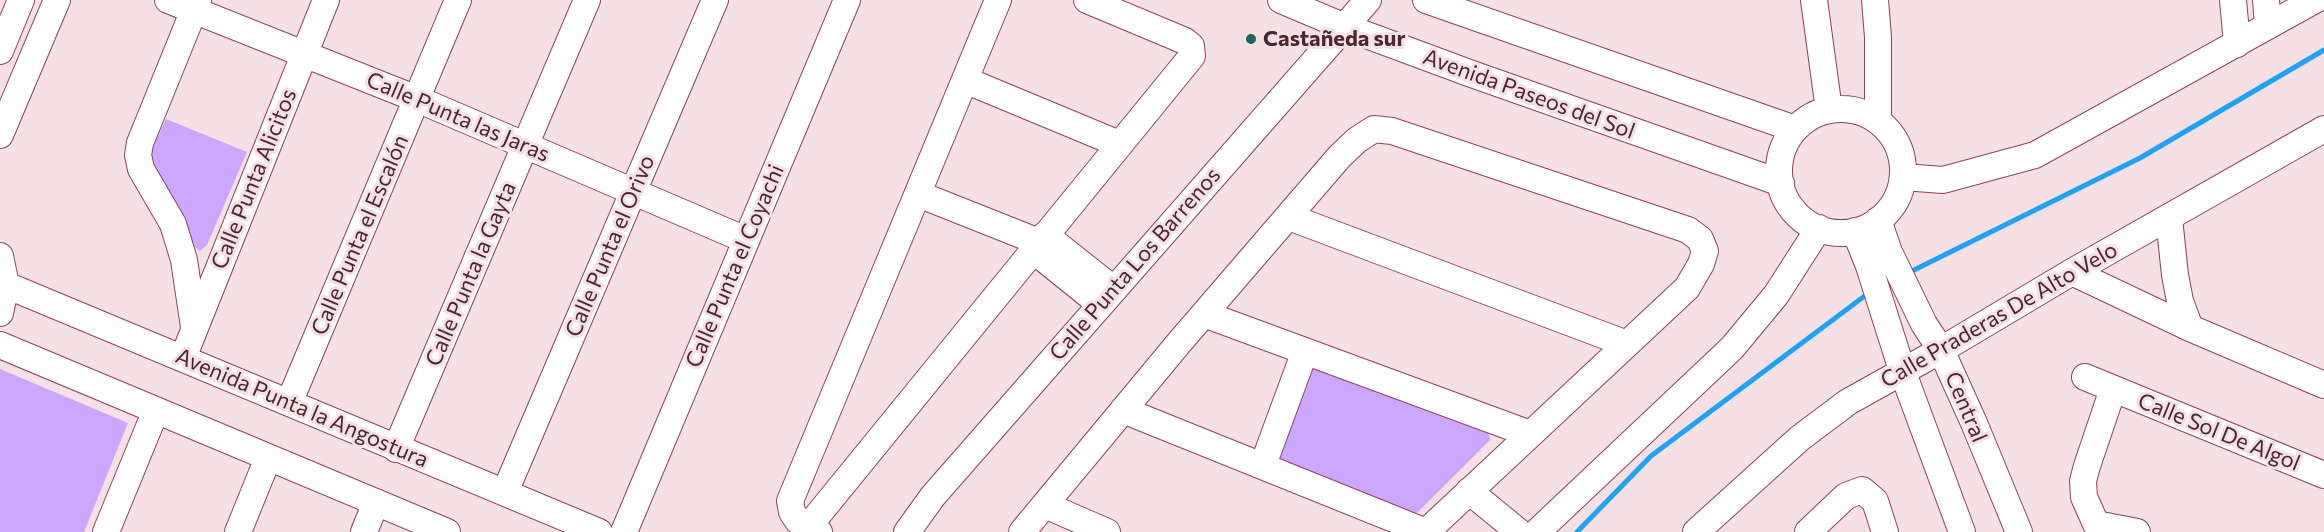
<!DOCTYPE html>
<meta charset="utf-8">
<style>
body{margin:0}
canvas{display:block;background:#f4e0e5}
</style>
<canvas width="2324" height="532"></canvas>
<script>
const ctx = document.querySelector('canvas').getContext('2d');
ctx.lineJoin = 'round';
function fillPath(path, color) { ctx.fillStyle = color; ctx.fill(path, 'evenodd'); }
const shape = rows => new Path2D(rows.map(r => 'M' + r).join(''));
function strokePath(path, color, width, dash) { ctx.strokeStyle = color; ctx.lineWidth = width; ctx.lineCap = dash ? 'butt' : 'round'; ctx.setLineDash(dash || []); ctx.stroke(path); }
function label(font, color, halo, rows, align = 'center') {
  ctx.font = font + ' Commissioner,sans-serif'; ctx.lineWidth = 6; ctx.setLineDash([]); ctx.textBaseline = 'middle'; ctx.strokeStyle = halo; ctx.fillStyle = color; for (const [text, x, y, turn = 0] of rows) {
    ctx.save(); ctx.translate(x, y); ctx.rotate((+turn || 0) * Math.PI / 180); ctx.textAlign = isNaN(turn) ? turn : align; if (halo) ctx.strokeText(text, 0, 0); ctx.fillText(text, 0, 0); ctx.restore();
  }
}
const green = shape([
 [166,119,247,152,207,245,200,251,192,245,184,221,149,158,151,150],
 [1311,365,1488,429,1490,440,1418,512,1411,514,1278,460],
 [0,369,128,423,84,532,0,532]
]);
const stream = shape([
 [1908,273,2140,158,2324,50],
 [1577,532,1651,456,1870,292]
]);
const minor = shape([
 [168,0,417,99,746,240],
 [1281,0,1345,27,1469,73,1781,183],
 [1426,0,1795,129],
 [1814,0,1829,110],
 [1875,0,1878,37,1878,121],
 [2233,0,2237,44],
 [2266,0,2268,26],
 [0,51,21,0],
 [965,80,1119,144],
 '1779 171a62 62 0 1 1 124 0a62 62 0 1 1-124 0Z',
 [0,135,57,0],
 [1903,177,1943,180,2035,155,2315,0],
 [918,194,1039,242],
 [1289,217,1627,344],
 [2169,218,2175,275,2180,301,2190,328],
 [1878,220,1889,252,1924,324,1941,350,1974,423,2019,532],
 [1855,231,1869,266,1902,370,1962,532],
 [1045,235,1113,289],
 [1033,250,1100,304],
 [0,256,6,285,0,313],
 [2072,272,2190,328,2324,385],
 [6,285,599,532],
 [1204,314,1530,434],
 [194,327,184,260,173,224,141,169,138,155,140,143,198,0],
 [0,345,447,532],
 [183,358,326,0],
 [2085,377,2324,475],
 [2113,389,2087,466,2083,481,2084,497,2096,524,2137,532],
 [289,403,458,0],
 [1123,410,1426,532],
 [396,449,587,0],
 [1263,465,1305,351],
 [1469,491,1519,532],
 [505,492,715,0],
 [1045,505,1107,532],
 [808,527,1192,56,1191,46,1185,41,1087,0],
 [106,532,156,410],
 [238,532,268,458],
 [364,532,376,502],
 [624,532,847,0],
 [819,532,798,521,792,512,790,501,998,0],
 [907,532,933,496,1368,0],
 [1022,532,1178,344,1340,156,1357,140,1374,129,1392,131,1688,230,1700,239,1705,251,1701,264,1687,288,1426,532],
 [1537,532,1732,348,1776,295,1819,228],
 [1696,532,1800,438,1848,402,1941,350,2072,272,2324,129],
 [1808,532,1846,496,1862,490,1875,501,1885,532]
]);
const markers = [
 [1251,39,6,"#1d665d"]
];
const poiNames = [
 ["Castañeda sur",1263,39]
];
const streetNames = [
 ["Avenida Paseos del Sol",1529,94,20],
 ["Calle Punta las Jaras",458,117,23],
 ["Calle Punta Alicitos",254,179,-68],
 ["Calle Punta el Escalón",360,235,-67],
 ["Calle Punta el Orivo",610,246,-67],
 ["Calle Punta Los Barrenos",1135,264,-49],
 ["Calle Punta el Coyachi",735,266,-67],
 ["Calle Punta la Gayta",471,274,-67],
 ["Calle Praderas De Alto Velo",1999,315,-30],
 ["Central",1966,407,67],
 ["Avenida Punta la Angostura",302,408,23],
 ["Calle Sol De Algol",2219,432,22]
];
fillPath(green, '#cca7fe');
strokePath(stream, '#21a2f2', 5);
strokePath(minor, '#90425a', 28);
strokePath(minor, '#fff', 26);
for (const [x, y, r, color] of markers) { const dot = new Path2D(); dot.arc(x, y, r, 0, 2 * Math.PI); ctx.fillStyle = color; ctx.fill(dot); strokePath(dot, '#f4e0e5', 2); }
label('bold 22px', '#4b2831', '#f4e0e5', poiNames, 'left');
label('22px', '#4b2831', '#f4e0e5', streetNames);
</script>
